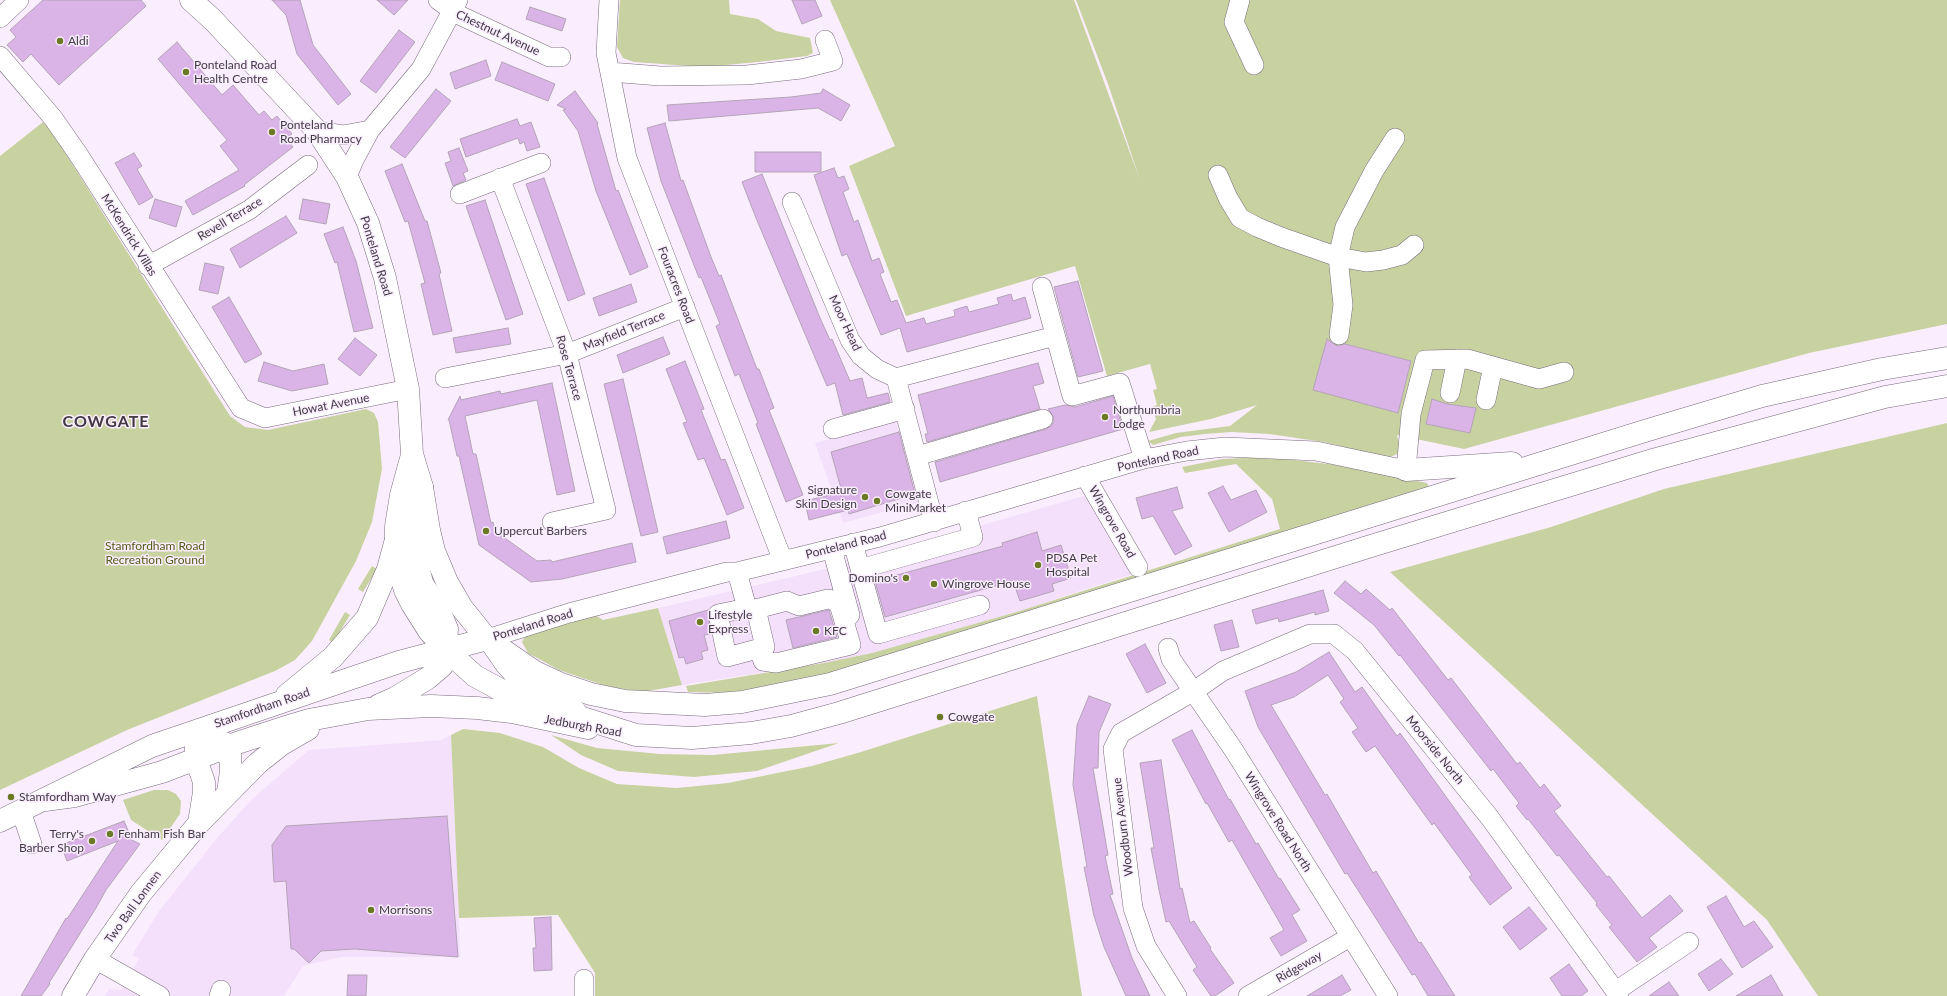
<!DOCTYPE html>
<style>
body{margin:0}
canvas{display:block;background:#faedfe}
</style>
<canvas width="1947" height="996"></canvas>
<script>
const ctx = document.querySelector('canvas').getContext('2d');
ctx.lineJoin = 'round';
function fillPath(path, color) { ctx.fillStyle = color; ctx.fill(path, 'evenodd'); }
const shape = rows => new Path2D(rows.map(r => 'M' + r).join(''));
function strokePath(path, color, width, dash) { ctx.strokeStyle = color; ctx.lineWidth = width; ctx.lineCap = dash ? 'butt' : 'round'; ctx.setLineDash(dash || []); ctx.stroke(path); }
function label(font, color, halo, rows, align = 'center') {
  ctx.font = font + ' Lato,sans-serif'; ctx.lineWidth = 3; ctx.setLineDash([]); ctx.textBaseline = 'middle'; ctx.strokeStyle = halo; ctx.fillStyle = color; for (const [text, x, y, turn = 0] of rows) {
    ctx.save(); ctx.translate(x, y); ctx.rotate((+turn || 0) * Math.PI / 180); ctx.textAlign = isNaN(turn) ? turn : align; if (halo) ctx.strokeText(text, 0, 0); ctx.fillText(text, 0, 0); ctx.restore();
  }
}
const built = shape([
 [896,420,919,502,843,523,815,443],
 [1087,495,1132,574,1013,613,872,653,824,663,682,685,658,608,843,565],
 [451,735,459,918,460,957,341,957,303,966,284,996,105,996,109,989,121,990,139,959,132,955,159,911,218,837,251,800,309,750,441,740]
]);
const green = shape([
 [620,0,729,0,730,14,758,19,776,31,810,38,813,53,807,56,758,62,704,67,634,62,623,58,617,47],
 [830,0,1074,0,1140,180,1108,84,1076,0,1947,0,1947,324,1809,353,1464,449,1397,435,1400,448,1397,454,1388,458,1324,442,1269,434,1232,432,1205,434,1181,437,1153,445,1148,441,1176,433,1230,426,1257,405,1211,419,1149,432,1156,419,1152,407,1157,405,1153,390,1157,389,1150,364,1107,376,1075,266,906,316,849,166,895,146],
 [43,122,54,135,230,416,245,427,268,430,366,409,374,413,378,422,382,469,372,522,356,561,312,641,295,660,275,671,127,730,0,790,0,156],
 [1947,423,1947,996,1818,996,1767,920,1390,572,1551,527,1664,489],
 [1267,457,1337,465,1427,483,1429,487,825,676,732,693,688,692,686,686,824,663,872,653,1013,613,1280,529,1272,499,1236,464,1185,473,1182,467,1222,459],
 [372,566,377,569,363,592,358,589],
 [658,608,682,685,643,692,606,686,559,670,528,653,522,642,524,638,529,634,592,613,603,620],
 [345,612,350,615,333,643,329,640],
 [1037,696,1082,996,595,996,595,973,558,915,459,918,451,735,463,729,500,733,543,747,579,768,617,784,677,788,728,783,812,766,861,752],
 [551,735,597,748,660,754,713,755,839,743,757,771,694,777,618,771,581,755],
 [154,790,168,790,176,794,181,801,180,814,162,840,131,820,123,800]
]);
const building = shape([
 [43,0,141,0,146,6,59,85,31,54,23,62,7,45,16,37,10,30,43,0],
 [272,0,300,0,313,45,351,94,338,105,297,54,286,15,272,0],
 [377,0,408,0,394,15,377,0],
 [792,0,815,0,822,16,802,24,792,0],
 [530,7,566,19,562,31,526,19,530,7],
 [399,30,415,42,376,93,360,81,399,30],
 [177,42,222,95,233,85,259,115,264,111,272,120,277,116,292,134,286,138,293,147,244,185,245,186,193,215,185,201,239,170,220,146,227,140,158,59,177,42],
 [486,60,491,76,455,89,450,73,486,60],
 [502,62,555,84,548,101,495,80,502,62],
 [436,89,451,101,405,158,390,147,436,89],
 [823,89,850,105,841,121,818,108,669,121,667,105,791,97,821,93,823,89],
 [575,91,598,123,597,124,616,191,618,190,648,267,630,275,596,191,578,131,563,110,566,109,557,105,575,91],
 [517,119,520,126,531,122,540,147,527,151,524,142,520,144,518,138,466,157,460,139,517,119],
 [665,123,681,181,683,180,711,257,719,276,721,275,757,369,759,369,774,408,769,410,803,495,786,502,756,424,758,423,739,374,735,376,716,326,720,324,701,277,699,278,661,181,647,128,665,123],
 [459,148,468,171,463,173,466,180,453,186,445,163,451,161,448,152,459,148],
 [755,152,821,152,821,172,755,172,755,152],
 [134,153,142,166,137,169,153,197,139,205,115,163,134,153],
 [402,164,425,221,427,221,441,273,439,274,452,331,433,335,421,284,425,283,408,221,405,222,385,171,402,164],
 [834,168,838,178,844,176,849,189,843,192,854,222,858,220,872,261,879,258,884,272,880,274,891,302,897,300,906,323,924,318,926,324,955,316,954,310,967,306,969,312,999,304,997,298,1011,294,1013,301,1025,297,1031,318,907,352,900,328,881,335,847,254,842,256,814,175,834,168],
 [762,174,820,318,830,340,832,339,850,381,862,378,867,398,888,393,890,402,843,415,835,383,827,386,756,218,742,182,762,174],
 [544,178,585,294,568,301,526,184,544,178],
 [155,199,182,207,176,227,149,218,155,199],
 [303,199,330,204,326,224,299,219,303,199],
 [485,200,523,314,506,320,466,206,485,200],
 [286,216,297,233,240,268,230,249,286,216],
 [343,227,356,261,373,328,354,332,337,262,335,263,324,234,343,227],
 [205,263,224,267,218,294,199,290,205,263],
 [1078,281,1103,371,1078,377,1054,287,1078,281],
 [631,284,637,302,599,316,593,298,631,284],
 [229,297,262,354,245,363,212,307,229,297],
 [508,328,511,344,456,353,453,338,508,328],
 [663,337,670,354,623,373,617,355,663,337],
 [355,338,377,355,360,376,338,359,355,338],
 [1327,339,1337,346,1345,344,1411,361,1398,413,1313,390,1327,339],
 [685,361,704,409,701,410,721,460,725,459,744,508,727,515,704,458,698,460,683,423,687,422,666,369,685,361],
 [264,362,293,371,324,364,328,384,292,391,258,381,264,362],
 [1038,363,1044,383,1033,386,1040,409,927,442,925,434,928,434,918,395,1038,363],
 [623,379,658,532,641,536,604,384,623,379],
 [552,383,575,491,557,495,537,400,465,416,473,454,476,454,491,523,493,522,495,531,537,561,551,560,552,562,632,543,636,562,562,579,531,582,479,545,459,456,457,456,449,420,448,420,460,396,461,400,500,391,501,394,552,383],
 [1113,396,1123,429,940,482,935,462,1046,429,1051,426,1054,421,1053,416,1048,409,1065,405,1075,407,1113,396],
 [1432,399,1447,404,1476,408,1470,433,1426,424,1432,399],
 [899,432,915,494,849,514,848,510,809,520,805,501,842,492,831,452,899,432],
 [1223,486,1231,500,1256,490,1267,512,1229,532,1208,493,1223,486],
 [1177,487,1183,508,1172,511,1192,546,1175,555,1153,516,1142,519,1136,498,1177,487],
 [726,521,730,538,667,554,663,537,726,521],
 [1037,532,1042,551,1061,545,1071,578,1052,584,1054,591,1020,601,1013,581,885,617,875,581,1003,546,1002,543,1037,532],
 [1345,581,1361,594,1366,589,1390,610,1392,608,1448,680,1451,678,1517,764,1520,762,1540,788,1544,784,1561,806,1554,811,1607,877,1609,876,1642,918,1670,895,1683,911,1649,938,1657,947,1637,962,1609,927,1612,925,1596,905,1597,903,1559,855,1557,856,1528,819,1527,820,1516,806,1519,803,1493,769,1491,771,1400,655,1399,656,1374,625,1334,593,1345,581],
 [1323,590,1329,611,1315,615,1315,612,1279,622,1278,618,1256,624,1252,610,1323,590],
 [708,610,711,634,704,635,708,650,701,652,703,659,686,664,684,657,679,658,669,621,708,610],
 [829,610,837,637,793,648,786,620,829,610],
 [1232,620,1239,647,1221,651,1214,625,1232,620],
 [1145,644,1166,683,1147,693,1126,654,1145,644],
 [1329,652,1355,692,1362,687,1397,736,1400,733,1512,888,1490,905,1469,877,1472,875,1434,823,1432,825,1375,746,1366,752,1352,732,1358,728,1340,702,1344,699,1328,675,1294,697,1271,705,1325,795,1327,794,1335,808,1373,873,1376,871,1419,943,1421,942,1455,996,1428,996,1415,974,1412,975,1347,873,1345,874,1258,727,1245,691,1296,672,1329,652],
 [1089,696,1111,704,1099,732,1098,768,1093,768,1108,855,1105,856,1113,894,1110,895,1132,958,1150,996,1126,996,1104,947,1094,916,1084,867,1087,867,1073,785,1077,725,1089,696],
 [1192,730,1229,800,1230,799,1256,844,1258,843,1279,879,1280,878,1300,910,1292,915,1307,941,1281,956,1270,938,1284,930,1232,840,1229,842,1207,803,1206,804,1172,740,1192,730],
 [1161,760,1176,862,1180,889,1182,888,1190,923,1194,921,1211,948,1210,949,1234,983,1215,996,1211,996,1193,970,1197,967,1169,921,1166,922,1159,890,1151,848,1154,848,1140,763,1161,760],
 [447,816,458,957,355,949,321,951,309,963,294,949,291,949,286,881,274,882,272,845,286,826,447,816],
 [124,821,132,840,140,844,106,890,96,908,49,983,50,984,41,996,21,996,66,918,67,919,118,841,67,861,61,845,124,821],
 [1726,896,1744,927,1754,921,1773,947,1742,968,1707,907,1726,896],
 [1529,907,1547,929,1520,950,1503,927,1529,907],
 [551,917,552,970,534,971,533,948,536,948,534,918,551,917],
 [1721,959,1733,974,1709,991,1698,974,1721,959],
 [1569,964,1588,991,1581,996,1562,996,1550,978,1569,964],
 [348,975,367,975,366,996,347,996,348,975],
 [1342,975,1351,990,1340,996,1307,996,1342,975],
 [1771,975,1783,996,1736,996,1771,975],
 [1669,982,1679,996,1649,996,1669,982]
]);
const minor = shape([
 [438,0,459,15,549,57,561,57],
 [609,0,606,53,627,158,783,561],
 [1240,0,1234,22,1254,65],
 [0,18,19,0],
 [0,56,53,118,78,154,241,408,265,418,408,389],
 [610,72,660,76,747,75,801,69,833,61,825,40],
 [317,131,343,135,370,130],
 [1218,175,1228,198,1240,218,1257,227,1281,237,1338,257,1366,262,1383,260,1402,255,1414,245],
 [347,177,354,160,370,130,421,69,458,0],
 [500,178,567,354,606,510,552,522],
 [460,194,541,163],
 [792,202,850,340,861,356,877,369,896,378,934,522],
 [148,266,249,210,308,165],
 [1042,287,1072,396,1120,383,1144,459],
 [1339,335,1343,305,1338,257,1345,227,1374,171,1395,138],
 [445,378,567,354,685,307],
 [896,378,1055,336],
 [1450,393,1457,359],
 [1486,400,1493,366],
 [833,429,905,409],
 [917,456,1043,419],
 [1085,476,1138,567],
 [853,543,878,634,980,605],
 [832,549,850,615],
 [860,569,973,537,966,511],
 [737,572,747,608,756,609,787,601,799,606,828,599,833,600,839,604,851,645,776,663,763,661,759,649],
 [747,608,718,614,727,657,765,647,756,609],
 [1168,648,1171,659,1233,749,1388,996],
 [576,710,527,685,515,676,505,665,487,639,569,613,727,572,737,572,880,537,1144,459,1187,451,1225,447,1316,451,1406,470,1411,414,1425,360,1467,359,1539,379,1564,372],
 [21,811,32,844],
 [95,959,160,996],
 [1616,991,1689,942],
 [219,996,221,990],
 [584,996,584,979],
 [1177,996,1146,946,1133,908,1113,749,1121,733,1194,691,1223,671,1310,634,1334,634,1355,651,1490,818,1619,996],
 [1248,996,1350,937]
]);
const major = shape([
 [287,695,333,657,367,618,388,569,395,543],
 [379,705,395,698,428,678,442,666,445,659,447,629,439,610,422,583,410,532,410,523,422,487],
 [216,741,224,743,230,755,231,771,228,793],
 [196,744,196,759,204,782,204,792,199,823],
 [45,800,75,796,162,772,237,743,286,727,309,720,368,709,431,706,477,708,512,712,588,728],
 [0,821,152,746,399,662,487,639],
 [73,996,95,959,141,893,199,823,258,763,282,744,308,729]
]);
const highway = shape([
 [191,0,213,20,317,131,347,177,368,223,385,278,408,389,412,454,422,487,429,530,434,551,447,582,462,608,487,639,535,672,561,684,591,694,625,701,705,705,742,702,830,684,1648,430,1762,396,1882,369,1947,358],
 [412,455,401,495,396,526,396,558,405,590,412,604,429,631,446,650,475,676,499,689,523,699,636,735,692,738,751,733,791,726,839,713,1371,546,1656,459,1885,397,1947,386],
 [1406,470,1512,463]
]);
const markers = [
 [60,41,4,"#6c7924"],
 [186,72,4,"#6c7924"],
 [272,132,4,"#6c7924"],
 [1105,417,4,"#6c7924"],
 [865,497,4,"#6c7924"],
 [877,501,4,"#6c7924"],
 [486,531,4,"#6c7924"],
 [1038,565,4,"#6c7924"],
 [906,578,4,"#6c7924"],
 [934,584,4,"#6c7924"],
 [700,622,4,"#6c7924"],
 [816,631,4,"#6c7924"],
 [940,717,4,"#6c7924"],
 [11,797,4,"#6c7924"],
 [110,834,4,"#6c7924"],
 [92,841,4,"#6c7924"],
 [371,910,4,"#6c7924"]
];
const streetNames = [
 ["Chestnut Avenue",498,33,25],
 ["Revell Terrace",230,219,-31],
 ["McKendrick Villas",129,235,58],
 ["Ponteland Road",376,256,73],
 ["Fouracres Road",676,285,69],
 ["Moor Head",845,323,65],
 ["Mayfield Terrace",624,331,-22],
 ["Rose Terrace",569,368,74],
 ["Howat Avenue",331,405,-11],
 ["Ponteland Road",1158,459,-12],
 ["Wingrove Road",1112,522,60],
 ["Ponteland Road",846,545,-14],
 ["Ponteland Road",533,625,-17],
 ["Stamfordham Road",262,708,-19],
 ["Jedburgh Road",583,726,10],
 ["Moorside North",1435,750,51],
 ["Wingrove Road North",1278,822,58],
 ["Woodburn Avenue",1123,827,-97],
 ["Two Ball Lonnen",133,907,-54],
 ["Ridgeway",1299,967,-30]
];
const poiNames = [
 ["Aldi",68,41],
 ["Ponteland Road",194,65],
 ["Health Centre",194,79],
 ["Ponteland",280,125],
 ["Road Pharmacy",280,139],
 ["Northumbria",1113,410],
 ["Lodge",1113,424],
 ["Signature",857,490,"right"],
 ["Skin Design",857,504,"right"],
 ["Cowgate",885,494],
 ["MiniMarket",885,508],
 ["Uppercut Barbers",494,531],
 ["PDSA Pet",1046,558],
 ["Hospital",1046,572],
 ["Domino's",898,578,"right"],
 ["Wingrove House",942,584],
 ["Lifestyle",708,615],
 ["Express",708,629],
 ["KFC",824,631],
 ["Cowgate",948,717],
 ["Stamfordham Way",19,797],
 ["Terry's",84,834,"right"],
 ["Barber Shop",84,848,"right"],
 ["Fenham Fish Bar",118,834],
 ["Morrisons",379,910]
];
const parkNames = [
 ["Stamfordham Road",155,546],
 ["Recreation Ground",155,560]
];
const districtNames = [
 ["COWGATE",106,422]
];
fillPath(built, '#f5e0fc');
fillPath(green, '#c8d2a0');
fillPath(building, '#dab4e6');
strokePath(building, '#b4a4b8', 1);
strokePath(minor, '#796b7d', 20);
strokePath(major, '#796b7d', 23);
strokePath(highway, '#796b7d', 23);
strokePath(minor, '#fff', 19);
strokePath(major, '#fff', 22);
strokePath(highway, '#fff', 22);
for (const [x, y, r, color] of markers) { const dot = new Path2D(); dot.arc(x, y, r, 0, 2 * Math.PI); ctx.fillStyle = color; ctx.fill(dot); strokePath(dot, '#faedfe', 1.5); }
label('12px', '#413a43', '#faedfe', streetNames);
label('12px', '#413a43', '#faedfe', poiNames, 'left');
label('12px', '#535d1c', '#faedfe', parkNames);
ctx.letterSpacing = '1px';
label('bold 16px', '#413a43', '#faedfe', districtNames);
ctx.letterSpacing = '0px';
</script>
